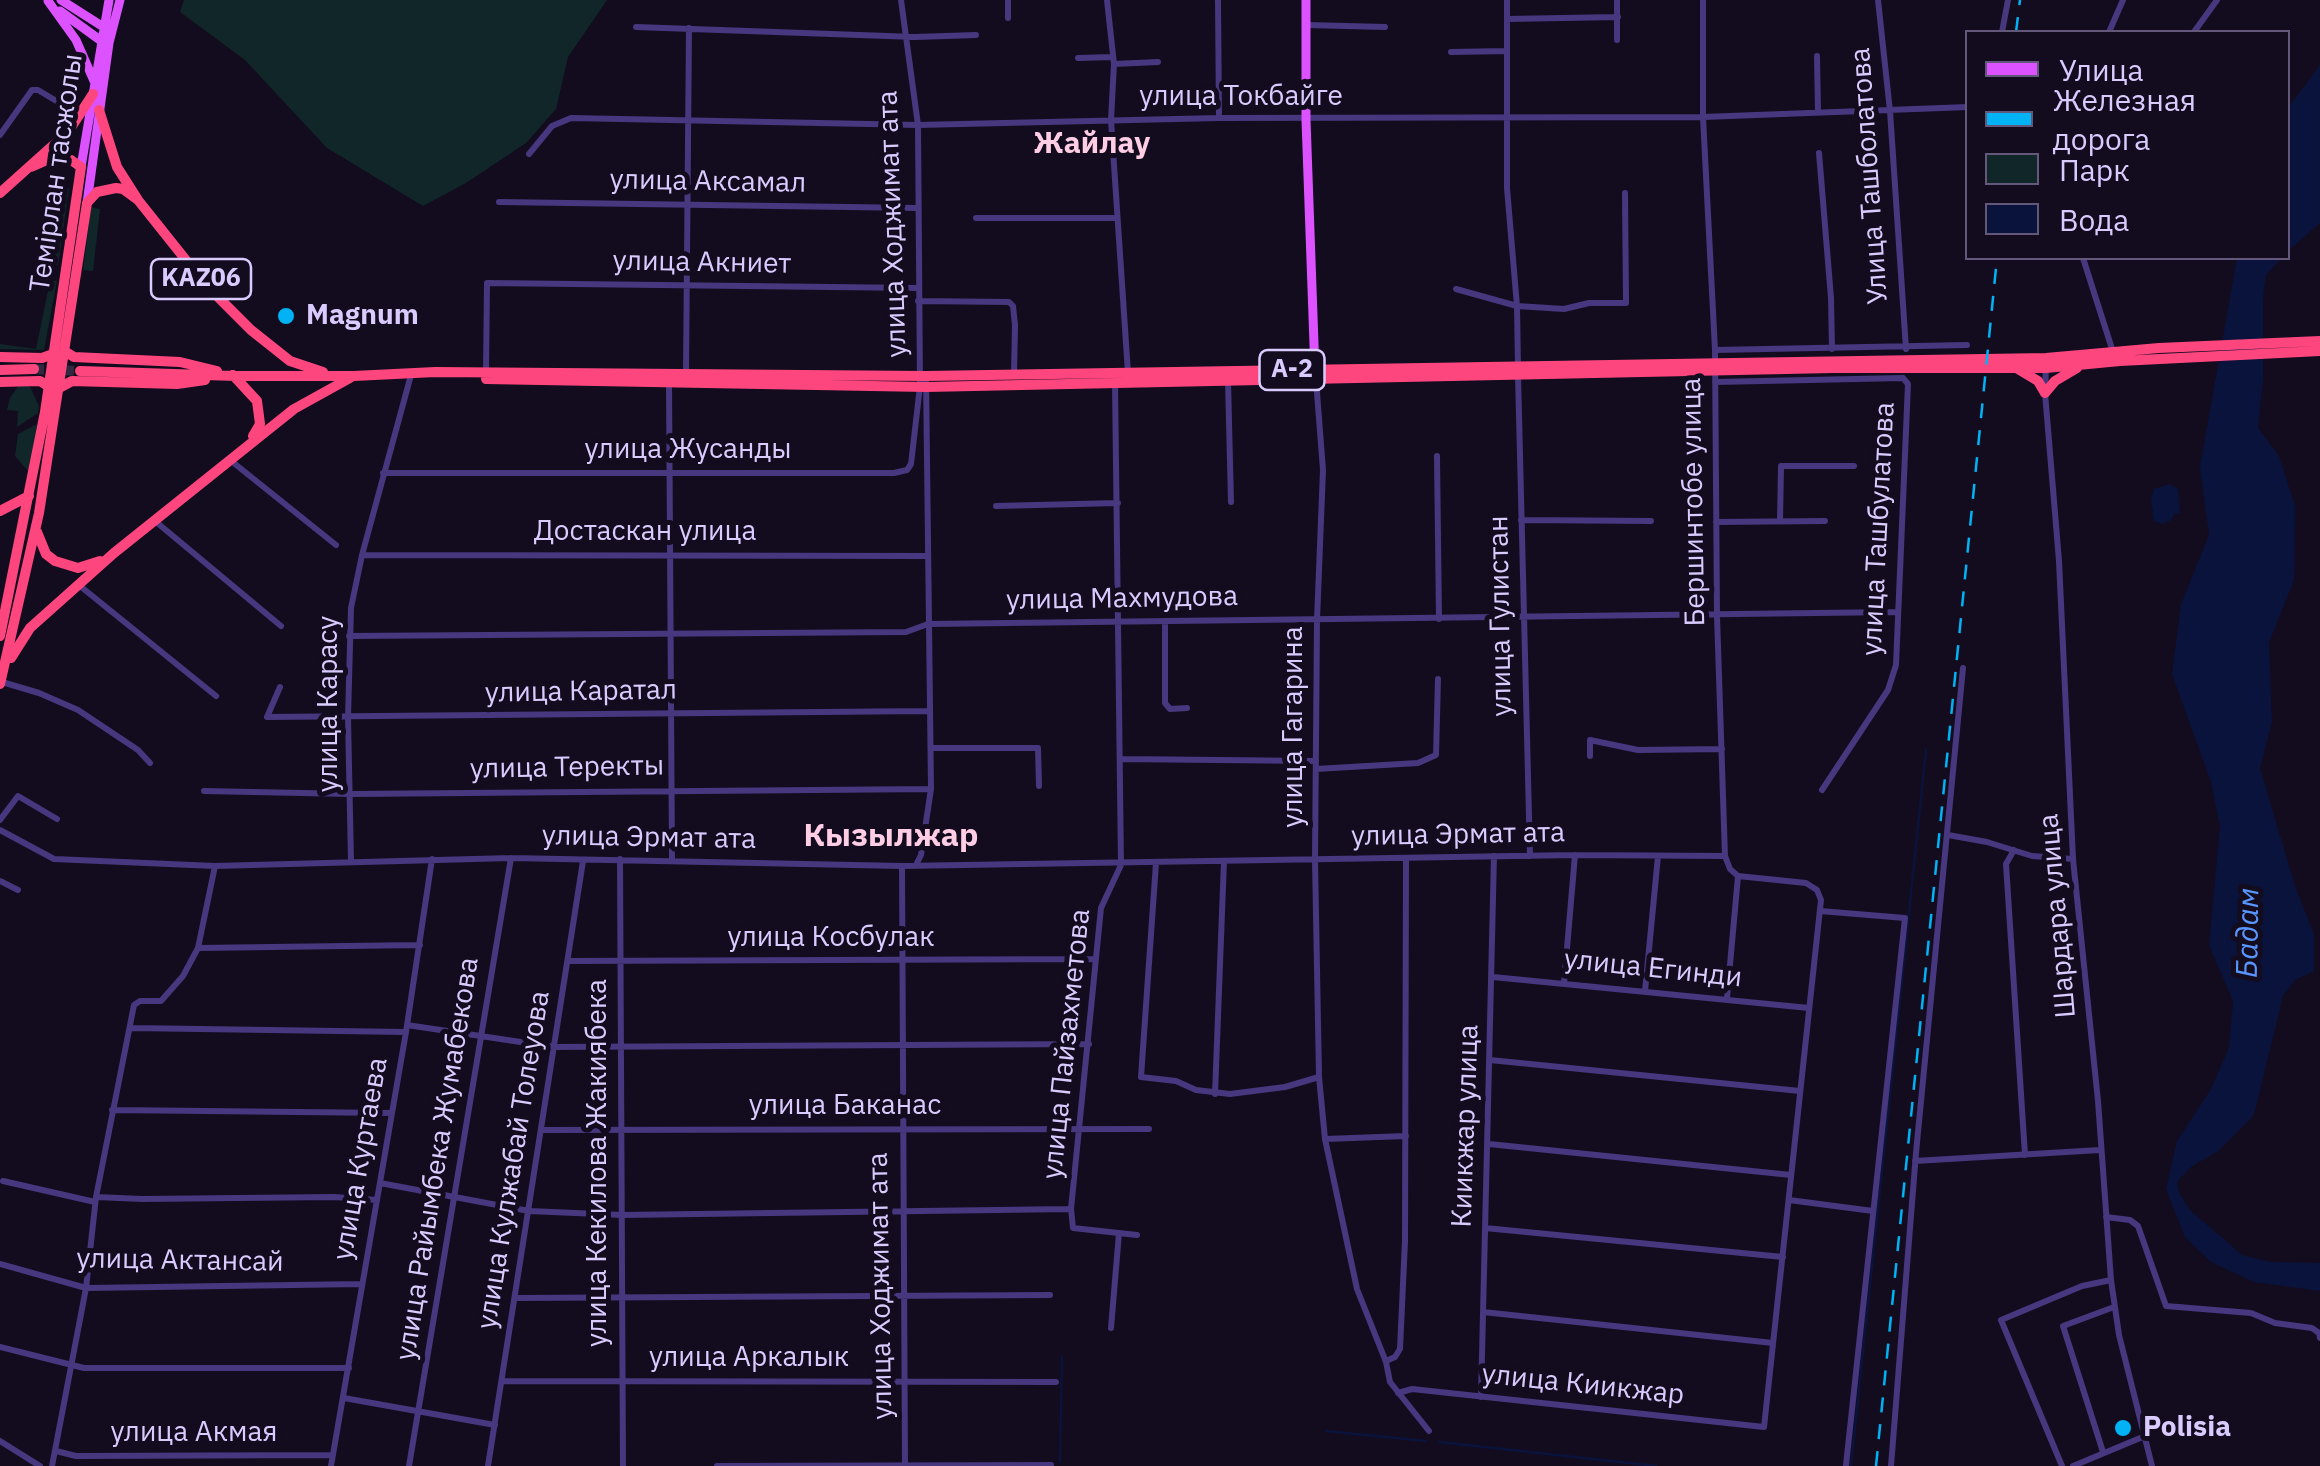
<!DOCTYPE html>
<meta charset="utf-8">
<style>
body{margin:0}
#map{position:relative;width:2320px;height:1466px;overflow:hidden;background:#130c1f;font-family:"IBM Plex Sans",sans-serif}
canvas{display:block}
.legend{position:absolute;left:1965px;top:30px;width:325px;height:230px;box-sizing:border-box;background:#130c1f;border:2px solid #635879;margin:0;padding:12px 18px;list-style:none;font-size:30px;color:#dacbff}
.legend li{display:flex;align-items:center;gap:20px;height:50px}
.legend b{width:50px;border:2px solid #635879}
</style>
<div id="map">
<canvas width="2320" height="1466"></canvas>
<ul class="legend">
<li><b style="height:12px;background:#dc52fe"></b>Улица</li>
<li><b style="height:12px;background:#01b2f5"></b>Железная дорога</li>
<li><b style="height:28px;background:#102629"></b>Парк</li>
<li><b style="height:28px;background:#09133c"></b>Вода</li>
</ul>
</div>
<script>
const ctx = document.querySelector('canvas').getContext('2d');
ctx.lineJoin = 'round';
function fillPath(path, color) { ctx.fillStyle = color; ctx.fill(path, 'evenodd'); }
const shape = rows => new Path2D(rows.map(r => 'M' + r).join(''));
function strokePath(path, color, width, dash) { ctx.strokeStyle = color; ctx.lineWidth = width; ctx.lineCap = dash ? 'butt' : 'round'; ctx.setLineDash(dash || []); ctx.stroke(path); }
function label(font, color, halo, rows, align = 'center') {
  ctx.font = font + ' "IBM Plex Sans",sans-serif'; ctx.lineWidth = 10; ctx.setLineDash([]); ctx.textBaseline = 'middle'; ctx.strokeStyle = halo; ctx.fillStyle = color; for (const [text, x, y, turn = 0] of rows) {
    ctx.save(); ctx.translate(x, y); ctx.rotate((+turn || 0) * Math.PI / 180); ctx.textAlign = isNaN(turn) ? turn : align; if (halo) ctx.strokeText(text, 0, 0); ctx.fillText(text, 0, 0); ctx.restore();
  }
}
const green = shape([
 [184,0,607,0,568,57,556,109,526,143,466,183,423,206,327,148,245,60,180,12],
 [64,187,69,188,58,265,53,265],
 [91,207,100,209,93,271,83,270],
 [50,281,57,281,44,350,0,349,0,344,36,349],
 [21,382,29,385,39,406,38,413,17,427,18,411,7,410,10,398],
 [37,424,30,473,15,456,18,434]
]);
const water = shape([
 [2320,65,2320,223,2288,251,2288,108],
 [2237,258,2282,258,2266,275,2263,299,2263,379,2258,428,2279,456,2295,506,2294,580,2269,643,2272,722,2260,768,2295,886,2314,934,2314,971,2295,980,2283,996,2254,1115,2217,1152,2192,1166,2177,1182,2179,1193,2190,1210,2242,1255,2270,1262,2320,1263,2320,1291,2254,1282,2211,1262,2185,1237,2166,1189,2177,1141,2211,1089,2229,1048,2233,1001,2209,945,2220,826,2211,782,2172,674,2181,604,2209,535,2200,467],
 [2170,484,2178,489,2180,514,2174,514,2171,520,2163,524,2154,521,2151,499,2154,489]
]);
const stream = shape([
 [1326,1431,1426,1441],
 [1439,1442,1656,1466],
 [1060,1462,1062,1356],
 [1851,1466,1926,750]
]);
const highwayTunnel = shape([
 [34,369,80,371]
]);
const minor = shape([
 [1107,0,1114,64,1111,120,1128,373],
 [1218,0,1219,118],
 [1507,0,1507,188,1517,306,1518,367],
 [1703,0,1703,117,1715,350,1717,616,1725,856,1730,869,1738,876,1727,998],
 [1878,0,1890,111,1906,349],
 [1008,18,1008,0],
 [1507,19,1618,17],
 [1307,25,1385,27],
 [636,27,915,37,976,35],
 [2002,32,2008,0],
 [2109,32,2123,0],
 [2194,32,2217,0],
 [1617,40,1617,0],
 [1451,52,1507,51],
 [1817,56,1818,112],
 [1078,58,1113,57],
 [1114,64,1158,62],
 [0,135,32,90,38,90,78,114],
 [1819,153,1831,298,1832,349],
 [529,154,552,126,571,118,918,125,1219,118,1703,117,1968,107],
 [499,202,917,208],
 [976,218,1117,218],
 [2083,258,2113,352],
 [1456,289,1517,306,1564,309,1589,303,1626,303,1625,193],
 [918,301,1009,302,1013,306,1015,325,1014,374],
 [1715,350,1967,345],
 [2046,365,2045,393,2059,561,2073,859,2098,1101,2111,1280,2119,1335,2152,1466],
 [486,371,487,283,917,288],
 [686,373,689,28],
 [1518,375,1530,856],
 [1316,380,1323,470,1317,620,1315,860,1319,1077,1325,1139,1357,1289,1386,1362,1390,1382,1429,1431],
 [1228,381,1231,502],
 [669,382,672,860],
 [1715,382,1903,378,1908,384,1896,665,1888,690,1822,790],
 [1115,383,1121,865,1101,908,1071,1209,1073,1228,1137,1235],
 [1437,456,1439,619],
 [230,460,336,545],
 [383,473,894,473,907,470,911,464,920,386,918,125,901,0],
 [996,506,1118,503],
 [1521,520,1651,521],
 [155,521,281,626],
 [1780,521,1781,466,1854,466],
 [1716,522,1825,521],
 [362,555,928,556],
 [80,586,216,696],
 [1165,621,1165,703,1170,709,1187,708],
 [349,636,906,632,928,624,1897,612],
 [2,682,39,693,78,710,138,750,150,763],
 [280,687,267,717,929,711],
 [931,748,1038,748,1039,786],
 [1590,756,1590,740,1638,750,1722,749],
 [1120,759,1316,761],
 [1316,769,1418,763,1436,755,1438,679],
 [204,791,351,794,931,789],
 [0,820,18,796,57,819],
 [0,830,54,859,215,866,511,858,902,866,1575,855,1725,856],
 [1948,835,1987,842,2032,856,2073,859],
 [2014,850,2006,864,2025,1155],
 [620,859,623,1466],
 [351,861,348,718,351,608,362,555,411,375],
 [1156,863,1141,1077,1176,1081,1196,1090,1230,1094,1285,1087,1319,1077],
 [916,865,921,855,931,789,926,376],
 [902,866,905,1466],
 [0,881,18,890],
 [1820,911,1905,918,1846,1465],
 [198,948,420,945],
 [568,961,1096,959],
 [1493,977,1809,1008],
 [1564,983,1575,855],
 [1645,991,1658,856],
 [407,1025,554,1047,1089,1044],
 [131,1028,406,1032],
 [1490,1060,1800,1091],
 [1215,1094,1224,861],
 [112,1110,391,1113],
 [542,1130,1149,1129],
 [1325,1139,1406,1136],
 [1489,1144,1791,1175],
 [1915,1161,2100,1150],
 [3,1181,95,1202],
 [380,1183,529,1211,622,1215,1071,1209],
 [96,1197,142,1199,334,1197,377,1200],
 [1789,1200,1873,1211],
 [2106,1217,2130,1220,2138,1226,2166,1306,2251,1313,2275,1323,2312,1328,2319,1333,2320,1338],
 [1485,1228,1783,1257],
 [0,1264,86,1288,362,1284],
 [516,1298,1050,1295],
 [1483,1312,1773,1343],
 [1111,1328,1119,1233],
 [0,1347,84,1368,349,1368],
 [1386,1361,1395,1357,1400,1349,1405,1241,1406,860],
 [503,1381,1056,1382],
 [1398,1393,1412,1389,1764,1427,1821,900,1817,890,1806,883,1738,876],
 [1481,1397,1494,856],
 [344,1398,495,1425],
 [0,1441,40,1466],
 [56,1451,76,1456,333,1455],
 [2103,1452,2063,1326,2114,1307],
 [52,1466,86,1288,96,1197,134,1005,140,1001,161,1001,183,976,198,948,215,866],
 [331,1466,406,1032,432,859],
 [409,1466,511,858],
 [488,1466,583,861],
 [717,1466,1051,1465],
 [1891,1466,1916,1153,1963,668],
 [2062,1466,2001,1320,2082,1286,2111,1280],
 [2073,1466,2145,1436]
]);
const major = shape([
 [61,0,105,28],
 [1306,0,1306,120,1315,372],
 [48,1,76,40,94,81],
 [60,11,100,40],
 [81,167,109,0],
 [87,203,109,43,120,0]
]);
const highway = shape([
 [99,110,117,167,138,200,205,284,251,330,290,361,323,372],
 [0,193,68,132,93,94],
 [66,352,74,357,180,362,217,371],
 [0,357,42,358,53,354],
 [2018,369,2038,381,2045,393,2055,381,2077,368],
 [0,370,34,369],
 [80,371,236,376,354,376,435,372,926,376,2046,358,2159,348,2320,341],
 [233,375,257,401,260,424,253,436],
 [486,379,926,387,1833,368,2046,368,2120,361,2320,351],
 [0,382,40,381,48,386],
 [61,387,72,381,177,384,205,380],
 [0,511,29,496],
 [37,532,46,554,55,561,78,568,100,561],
 [0,636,45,412,81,167,71,160,54,157,31,167],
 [11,658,30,628,114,553,294,409,350,378],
 [0,684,39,513,87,203,97,192,116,188,123,189,138,200]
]);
const rail = shape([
 [2016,32,2020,0],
 [1876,1466,1997,258]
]);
const markers = [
 [286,316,10,"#01b2f5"],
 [2123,1428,10,"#01b2f5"]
];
const shields = [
 [201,279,100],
 [1292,370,65]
];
const shieldNames = [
 ["KАZ06",201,279],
 ["A-2",1292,370]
];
const streetNames = [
 ["улица Токбайге",1241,97],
 ["Темірлан тасжолы",57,173,-82],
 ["Улица Ташболатова",1870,176,-94],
 ["улица Аксамал",708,182,1],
 ["улица Ходжимат ата",893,224,-92],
 ["улица Акниет",702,263,1],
 ["улица Жусанды",688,450],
 ["Бершинтобе улица",1694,502,-91],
 ["улица Ташбулатова",1879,529,-87],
 ["Достаскан улица",645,532],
 ["улица Махмудова",1122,599,-1],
 ["улица Гулистан",1501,616,-91],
 ["улица Каратал",581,692,-1],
 ["улица Карасу",329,704,-90],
 ["улица Гагарина",1294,727,-90],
 ["улица Теректы",567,768,-1],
 ["улица Эрмат ата",1458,835,-1],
 ["улица Эрмат ата",649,838,1],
 ["Шардара улица",2058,916,-95],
 ["улица Косбулак",831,938],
 ["улица Егинди",1653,969,6],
 ["улица Пайзахметова",1067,1044,-84],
 ["улица Баканас",845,1106],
 ["Киикжар улица",1466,1126,-88],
 ["улица Куртаева",361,1159,-80],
 ["улица Райымбека Жумабекова",438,1159,-81],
 ["улица Кулжабай Толеуова",514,1160,-81],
 ["улица Кекилова Жакиябека",598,1163,-90],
 ["улица Актансай",180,1261,1],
 ["улица Ходжимат ата",881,1286,-91],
 ["улица Аркалык",749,1358],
 ["улица Киикжар",1583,1385,6],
 ["улица Акмая",194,1433]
];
const poiNames = [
 ["Magnum",306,316],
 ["Polisia",2143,1428]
];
const neighbourhoodNames = [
 ["Жайлау",1092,144]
];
const waterNames = [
 ["Бадам",2249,933,-89]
];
const quarterNames = [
 ["Кызылжар",891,837]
];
fillPath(green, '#102629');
fillPath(water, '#09133c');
strokePath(stream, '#09133c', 2.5);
strokePath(highwayTunnel, '#312941', 10, [10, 5]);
strokePath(minor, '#47377e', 6);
strokePath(major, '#dc52fe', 9);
strokePath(highway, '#fe467e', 10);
strokePath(rail, '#01b2f5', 2.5, [15, 12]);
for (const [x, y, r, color] of markers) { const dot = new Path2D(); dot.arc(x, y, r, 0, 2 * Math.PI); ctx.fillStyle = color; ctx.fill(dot); strokePath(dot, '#130c1f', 4); }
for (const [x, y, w] of shields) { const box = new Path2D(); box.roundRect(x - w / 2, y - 20, w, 40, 8); ctx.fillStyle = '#130c1f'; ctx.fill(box); strokePath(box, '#dacbff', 2.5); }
label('bold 25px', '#dacbff', null, shieldNames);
label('28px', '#dacbff', '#130c1f', streetNames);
label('bold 28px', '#dacbff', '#130c1f', poiNames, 'left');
label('bold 30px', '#ffcde4', '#130c1f', neighbourhoodNames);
label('italic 30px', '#5995fe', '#130c1f', waterNames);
label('bold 32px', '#ffcde4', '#130c1f', quarterNames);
</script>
